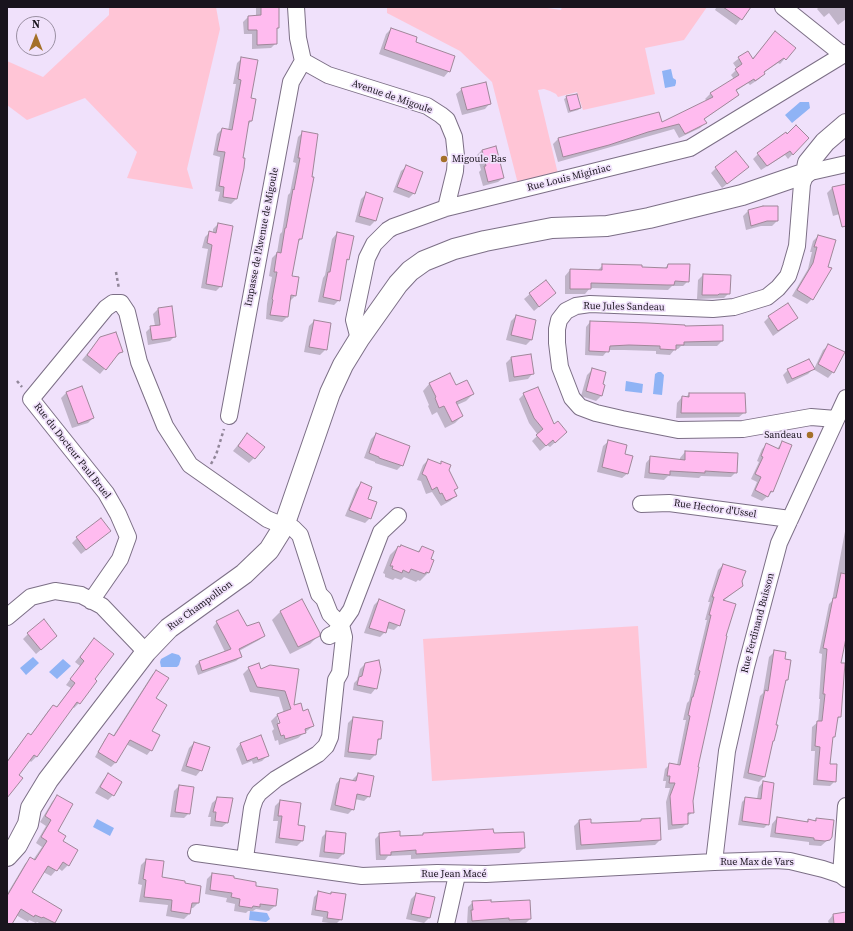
<!DOCTYPE html>
<meta charset="utf-8">
<style>
body{margin:0}
#map{position:relative;width:853px;height:931px;overflow:hidden;background:#f0e1fb;font-family:"Source Serif 4",serif}
canvas{display:block}
.frame{position:absolute;inset:0;border:8px solid #19141d;pointer-events:none}
.north{position:absolute;left:16px;top:16px;width:40px;height:40px;box-sizing:border-box;background:#f0e1fb;border:1px solid #9a8fa2;border-radius:50%;rotate:0deg;font-size:11px;font-weight:700;line-height:16px;text-align:center;color:#19141d}
.north::after{content:'';display:block;margin:auto;width:14px;height:18px;background:#a47028;clip-path:polygon(50% 0,100% 100%,50% 72%,0 100%)}
</style>
<div id="map">
<canvas width="853" height="931"></canvas>
<div class="frame"></div>
<div class="north">N</div>
</div>
<script>
const ctx = document.querySelector('canvas').getContext('2d');
ctx.lineJoin = 'round';
function fillPath(path, color) { ctx.fillStyle = color; ctx.fill(path, 'evenodd'); }
const shape = rows => new Path2D(rows.map(r => 'M' + r).join(''));
function strokePath(path, color, width, dash) { ctx.strokeStyle = color; ctx.lineWidth = width; ctx.lineCap = dash ? 'butt' : 'round'; ctx.setLineDash(dash || []); ctx.stroke(path); }
function label(font, color, halo, rows, align = 'center') {
  ctx.font = font + ' "Source Serif 4",serif'; ctx.lineWidth = 3.5; ctx.setLineDash([]); ctx.textBaseline = 'middle'; ctx.strokeStyle = halo; ctx.fillStyle = color; for (const [text, x, y, turn = 0] of rows) {
    ctx.save(); ctx.translate(x, y); ctx.rotate((+turn || 0) * Math.PI / 180); ctx.textAlign = isNaN(turn) ? turn : align; if (halo) ctx.strokeText(text, 0, 0); ctx.fillText(text, 0, 0); ctx.restore();
  }
}
const green = shape([
 [109,7,216,7,220,29,187,169,193,189,127,178,137,152,85,98,27,120,7,105,7,61,43,77,109,15],
 [387,7,540,7,561,10,562,7,707,7,684,40,645,48,655,94,583,110,577,92,558,97,556,94,550,91,544,89,538,90,558,174,518,184,492,82,460,51,387,13],
 [638,626,647,768,432,781,423,639]
]);
const water = shape([
 [671,69,673,78,676,80,676,83,675,86,665,88,662,71],
 [800,102,809,102,810,108,792,123,785,115],
 [658,372,661,372,664,375,662,395,653,394,655,374],
 [626,381,643,384,642,393,625,391],
 [172,653,179,655,181,658,179,665,177,667,161,667,160,662,161,659],
 [33,657,39,663,26,675,20,668],
 [63,659,71,666,57,679,49,672],
 [97,819,114,828,110,836,93,827],
 [250,911,267,913,270,919,266,922,249,920]
]);
const shadow = shape([
 [256,7,279,7,278,8,278,28,276,30,276,43,271,48,252,49,252,34,244,34,243,22,248,17,256,16],
 [714,7,750,7,736,25,715,10,716,8],
 [819,7,846,7,846,19,838,25,829,13,824,17,817,9],
 [391,29,415,43,449,71,444,77,379,54,386,34],
 [770,38,794,48,780,64,778,63,763,73,764,74,759,79,750,85,748,83,736,91,738,95,733,99,703,120,705,123,700,128,679,138,674,129,558,162,553,144,558,139,661,124,707,101,705,99,710,94,734,79,731,75,737,69,733,63,747,52,752,59],
 [242,58,250,99,251,121,248,125,236,199,231,204,218,201,220,192,215,191,220,157,213,155,217,134,222,129,228,131,236,84,233,84,237,63],
 [462,89,490,103,485,109,462,115,456,94],
 [567,97,580,108,578,110,568,113,564,99],
 [303,132,301,239,298,242,291,277,295,296,290,301,287,317,282,322,266,319,267,304,272,277,269,276,272,258,277,253,280,234,282,232,288,195,290,193,296,163,293,162,298,137],
 [787,135,808,138,788,159,785,155,761,170,753,159,758,154],
 [482,150,503,178,498,182,483,186,479,172,481,170,477,155],
 [407,166,414,193,409,198,393,192,401,171],
 [748,167,722,188,711,173,716,168],
 [846,185,846,212,833,216,827,193,832,188],
 [366,194,375,221,370,226,355,222,361,199],
 [764,207,777,221,772,226,761,226,746,230,743,216,748,211],
 [218,224,221,286,216,291,201,288,208,249,202,248,205,237,210,232,213,233,213,229],
 [337,233,348,259,345,263,339,300,334,305,318,302,323,278,325,275,332,239],
 [818,236,812,299,807,304,792,296,808,269,812,252,810,252,813,241],
 [603,265,664,269,668,265,688,281,683,286,672,286,668,290,590,288,585,294,565,294,565,276,570,270,597,271],
 [703,275,729,293,724,298,697,299,698,280],
 [545,281,555,293,534,311,524,299],
 [158,309,175,336,170,341,148,345,146,332,151,327,155,326,153,314],
 [516,316,531,340,526,345,506,340,511,321],
 [769,317,796,318,791,323,773,336,764,322],
 [314,321,326,349,320,355,304,352,309,326],
 [590,322,684,327,722,326,722,341,717,346,681,346,678,349,675,349,670,355,656,354,656,351,624,350,608,350,603,356,585,355,586,327],
 [95,344,122,352,114,358,100,374,82,360],
 [829,345,833,372,828,378,813,369,808,374,787,384,783,375,788,370,814,369,823,350],
 [530,355,533,373,528,379,509,382,506,363,511,358],
 [592,370,601,396,596,401,581,396,587,375],
 [430,383,455,387,473,394,466,401,457,405,462,416,455,423,445,428,437,412,432,415,428,406,429,405,423,391],
 [66,393,93,418,88,423,72,428,61,398],
 [524,394,553,426,561,437,550,447,547,445,540,451,532,441,538,435,529,423,519,399],
 [689,394,745,412,739,417,676,418,677,403,682,397,686,397],
 [247,434,254,458,249,463,233,451],
 [376,434,402,465,397,470,375,463,375,462,364,458,371,439],
 [609,441,624,454,628,473,622,478,597,472,603,446],
 [782,442,778,476,779,477,772,492,762,501,751,496,757,482,751,479,759,462,757,461,762,449,767,444,777,449],
 [685,452,736,472,731,477,701,476,699,478,668,476,664,480,644,478,646,463,651,457,680,460,680,458],
 [428,460,440,465,442,463,448,470,453,491,456,496,450,501,441,506,432,492,426,494,421,481,417,480,423,465],
 [361,483,367,499,370,518,365,523,345,516,356,489],
 [846,526,846,634,840,664,840,717,836,720,834,736,831,739,829,764,835,781,830,786,813,785,815,751,811,751,812,727,818,722,820,699,819,699,822,654,819,653,829,604,832,601],
 [104,536,81,554,72,543,77,538],
 [398,547,417,552,422,548,430,559,433,560,428,573,420,581,418,580,416,582,404,577,401,580,395,578,393,580,385,577,385,574,383,573,390,555],
 [723,565,741,581,742,586,723,601,725,637,696,768,692,801,693,812,687,817,687,823,682,828,668,830,666,802,670,788,665,788,666,781,663,781,665,769,670,764,677,765,686,720,683,720,687,703,689,701,695,675,694,675,707,620,705,620,710,602,708,602,718,570],
 [302,600,319,635,310,644,290,654,272,620,280,612],
 [379,600,399,625,394,630,386,628,385,632,380,637,364,633,374,605],
 [217,622,246,628,264,636,259,640,239,651,241,657,236,661,198,675,195,666,199,662,225,652,213,627],
 [28,634,51,641,36,654,23,639],
 [94,639,93,679,79,703,74,708,72,707,36,757,31,762,29,760,18,775,7,797,7,761,23,740,30,736,48,711,53,706,56,708,71,688,66,685,80,666,75,662],
 [774,652,784,660,787,680,784,683,764,777,759,782,743,778,760,696,763,693,769,657],
 [365,664,376,688,371,694,353,690,354,683,357,680,360,669],
 [249,668,261,671,298,670,292,707,303,712,313,726,298,738,279,745,278,740,275,741,272,731,274,729,271,721,277,715,284,713,279,697,250,692,243,674],
 [277,717,279,717,282,727,280,728],
 [156,671,155,698,150,731,151,750,147,755,126,744,116,762,111,767,95,757,105,739,110,734,113,736,152,675],
 [353,718,380,739,377,742,375,755,370,760,344,757,348,723],
 [194,743,201,770,196,776,181,771,189,748],
 [241,743,267,756,262,761,253,764,252,761,242,765,236,749],
 [358,774,369,796,364,801,355,799,353,809,348,814,330,810,336,784,340,779,352,781,353,779],
 [108,775,113,795,108,800,95,793,103,780],
 [763,782,768,824,764,828,738,825,742,802,746,798,757,799,759,787],
 [179,786,189,813,184,818,170,817,174,791],
 [57,796,57,831,62,842,68,865,62,871,58,868,51,876,43,872,30,893,54,922,52,924,41,924,37,922,36,923,29,920,28,922,16,915,10,924,7,924,7,894,25,864,31,858,33,860,42,847,36,843,46,826,40,822,52,802],
 [218,798,228,822,222,827,210,826,211,817,208,817,212,803],
 [280,801,297,826,302,841,297,846,275,843,278,821,273,821,275,806],
 [777,818,806,822,808,820,814,821,816,819,830,838,821,846,809,845,809,842,770,837,772,824],
 [642,820,660,840,655,845,576,850,574,826,579,821,590,824,640,822],
 [327,832,343,854,338,859,319,857,322,837],
 [380,834,399,837,421,836,424,834,493,834,524,848,519,853,411,859,411,855,388,856,385,860,376,860,375,839],
 [146,860,161,878,184,884,200,886,198,903,193,908,190,908,189,914,184,919,166,916,168,905,139,902,142,885,138,884,141,865],
 [212,874,254,887,275,906,269,911,256,909,253,911,248,911,246,913,234,911,235,904,226,902,227,898,205,894,207,879],
 [319,892,330,894,332,893,341,919,336,924,322,922,323,917,311,915,314,897],
 [416,894,434,898,429,918,424,923,406,919,411,899],
 [473,902,490,903,530,919,525,924,504,924,504,923,467,924,468,907],
 [846,913,846,924,829,924,828,921,833,915]
]);
const building = shape([
 [261,7,279,7,279,28,277,28,277,44,257,45,257,30,248,30,248,16,261,15,261,7],
 [723,7,751,7,742,20,723,7],
 [391,28,417,37,416,42,455,56,450,72,384,49,391,28],
 [775,31,796,48,786,60,784,58,764,72,765,74,755,81,754,79,736,90,739,95,704,119,707,123,685,134,679,124,648,132,609,145,563,157,558,138,659,112,662,122,713,97,710,93,739,75,735,69,742,64,738,57,748,51,753,59,775,31],
 [241,57,258,60,251,98,256,99,252,121,249,121,243,158,245,158,244,168,237,199,223,197,224,187,219,186,225,152,217,151,222,128,232,130,241,80,238,79,241,57],
 [486,82,491,104,467,110,461,88,486,82],
 [577,94,581,108,570,111,566,96,577,94],
 [796,125,809,138,793,155,790,151,767,166,757,153,786,132,787,134,796,125],
 [302,131,318,134,312,177,314,177,302,239,299,239,292,276,299,277,296,296,291,295,288,317,270,315,273,300,272,299,277,272,274,272,277,252,281,253,285,228,286,228,293,189,294,190,300,158,298,158,302,131],
 [496,146,504,178,488,182,484,166,486,166,482,150,496,146],
 [736,151,749,167,727,184,715,167,736,151],
 [406,165,423,172,415,194,397,187,406,165],
 [846,184,846,226,842,227,832,187,846,184],
 [366,192,383,198,376,221,359,216,366,192],
 [763,206,778,206,778,221,767,221,751,226,748,210,763,206],
 [218,223,233,226,222,287,206,284,212,245,207,243,209,231,216,233,218,223],
 [337,232,354,236,349,260,347,259,340,301,323,297,328,272,330,272,337,232],
 [818,235,836,240,828,267,832,268,813,300,797,290,813,263,817,247,814,247,818,235],
 [602,264,642,265,642,267,667,268,668,264,690,264,689,282,675,281,674,285,667,285,591,283,591,289,570,289,570,269,602,270,602,264],
 [703,274,731,275,730,294,719,294,718,295,702,295,703,274],
 [546,280,556,293,539,307,529,293,546,280],
 [788,303,798,318,778,331,768,316,788,303],
 [172,306,176,337,152,340,150,326,160,325,158,308,172,306],
 [516,315,536,320,532,340,511,335,516,315],
 [314,320,331,323,327,350,309,347,314,320],
 [590,321,648,323,685,325,685,326,723,325,723,341,684,342,684,345,676,345,676,350,660,349,660,346,629,345,610,346,609,352,589,351,590,321],
 [116,332,123,352,119,353,106,370,87,355,100,337,116,332],
 [828,344,845,352,834,373,818,364,828,344],
 [531,354,534,374,514,377,511,357,531,354],
 [809,359,815,369,792,379,787,369,809,359],
 [592,368,606,372,603,384,605,385,602,396,586,391,592,368],
 [450,373,456,385,467,380,474,394,456,402,463,416,452,422,444,406,439,408,435,398,436,397,429,383,450,373],
 [82,386,94,418,78,424,66,392,82,386],
 [538,387,554,424,558,421,567,432,555,443,553,440,546,446,536,435,543,429,534,418,523,393,538,387],
 [689,393,745,393,746,413,681,413,682,396,689,397,689,393],
 [247,433,265,447,255,459,238,446,247,433],
 [376,433,410,446,403,466,379,458,379,457,369,453,376,433],
 [608,440,627,445,625,454,633,456,628,474,602,467,608,440],
 [782,441,792,445,773,492,771,491,768,497,755,490,761,477,755,474,763,457,761,456,766,443,779,449,782,441],
 [685,451,738,453,737,473,705,471,705,473,670,471,670,475,649,473,650,456,685,460,685,451],
 [428,459,441,464,441,461,451,465,449,470,458,488,454,490,457,496,446,501,442,493,440,494,437,487,432,490,426,476,422,474,428,459],
 [361,482,372,487,368,499,377,502,371,519,349,510,361,482],
 [101,518,111,531,86,550,76,537,101,518],
 [401,545,419,552,422,546,434,551,431,559,434,560,429,573,426,572,425,574,411,569,409,573,403,570,402,573,392,569,393,566,390,566,398,546,400,547,401,545],
 [723,564,746,571,742,581,743,586,723,600,736,604,726,636,727,636,698,767,699,767,693,801,694,813,688,813,688,824,672,825,670,796,675,783,669,783,670,776,667,776,669,763,680,765,690,716,688,715,692,697,693,697,700,671,698,670,711,615,709,615,714,597,712,597,723,564],
 [841,573,846,574,846,638,841,663,845,663,841,717,838,717,835,737,833,737,830,764,837,764,836,782,817,780,820,747,815,746,817,721,822,721,825,694,823,694,827,649,823,648,833,598,836,598,841,573],
 [302,599,320,633,320,636,298,647,280,611,302,599],
 [379,599,405,610,400,626,389,622,386,633,369,628,379,599],
 [238,610,247,626,259,622,265,636,239,649,242,657,202,671,199,661,231,649,216,621,238,610],
 [44,619,57,636,41,650,27,633,44,619],
 [94,638,114,654,95,679,97,681,80,704,77,702,37,757,34,755,19,775,23,778,7,798,7,762,28,733,31,735,53,705,57,707,75,683,70,679,84,661,80,657,94,638],
 [774,650,786,652,785,659,791,660,788,680,786,680,776,725,778,725,774,741,773,741,765,777,748,773,765,690,768,691,774,650],
 [379,660,381,670,377,689,357,685,359,677,362,676,365,663,379,660],
 [259,663,261,669,270,665,299,669,294,705,301,703,303,711,308,709,314,726,305,729,306,733,285,739,284,735,281,736,277,724,280,723,277,714,291,709,285,691,257,687,248,667,259,663],
 [156,670,169,678,156,698,167,705,152,731,160,735,152,751,130,740,116,763,98,752,109,733,114,736,156,670],
 [353,717,383,721,381,739,378,739,376,755,348,752,353,717],
 [261,735,269,756,258,760,257,757,247,761,240,743,261,735],
 [194,742,210,747,202,771,186,766,194,742],
 [108,773,122,782,114,796,100,787,108,773],
 [358,773,374,776,370,797,357,794,354,810,335,805,340,778,356,781,358,773],
 [763,781,774,783,769,825,742,821,745,797,761,799,763,781],
 [179,785,194,787,190,814,175,812,179,785],
 [57,795,73,804,58,831,66,836,63,841,78,850,69,866,63,862,57,871,48,866,32,892,62,910,55,923,43,917,42,918,35,915,34,917,21,909,12,924,7,924,7,896,30,857,35,860,47,841,41,837,51,820,45,816,57,795],
 [217,797,233,798,228,823,215,821,216,812,213,812,217,797],
 [280,800,301,803,298,825,305,826,303,841,279,838,282,816,278,816,280,800],
 [777,817,808,822,808,819,816,821,816,818,834,820,832,837,830,840,825,841,814,840,814,838,775,833,777,817],
 [660,818,661,840,581,845,579,820,591,819,591,823,597,823,641,821,641,819,660,818],
 [493,829,494,833,524,832,525,848,416,854,416,850,391,852,391,855,380,855,379,833,400,831,400,836,423,835,423,833,493,829],
 [326,831,346,833,344,854,324,852,326,831],
 [146,859,164,861,162,877,185,881,185,883,201,886,199,903,192,903,190,914,171,911,172,900,144,897,146,880,143,879,146,859],
 [212,873,234,876,234,878,256,882,256,886,278,889,276,906,260,904,260,907,253,906,252,908,239,906,240,899,231,897,232,893,210,890,212,873],
 [318,891,331,894,331,892,346,894,342,920,327,918,328,912,315,910,318,891],
 [416,893,435,897,430,918,411,914,416,893],
 [491,900,491,902,530,900,531,919,509,920,509,918,472,921,471,910,473,910,472,901,491,900],
 [846,912,846,924,834,924,833,914,846,912]
]);
const path = shape([
 [116,272,119,289],
 [17,381,22,387],
 [211,464,216,455,224,429]
]);
const minor = shape([
 [296,7,298,38,303,61,328,75,427,106,441,115,447,120,454,137,456,156,455,171,446,208],
 [783,7,843,55],
 [359,339,354,320,367,258,374,244,388,230,393,227,446,208,690,148,846,53],
 [229,416,291,82,303,61],
 [836,419,811,417,743,429,678,430,622,419,596,413,580,407,572,398,560,367,557,343,557,329,559,320,566,311,576,306,590,304,713,309,734,307,767,297,778,288,788,276,791,267,797,246,802,184,806,173,846,164],
 [641,504,669,503,790,519],
 [91,601,120,559,128,537,118,514,106,493,31,399,106,308,113,303,121,303,127,312,139,362,165,426,190,465,267,519,284,526,293,528,300,535,319,594,324,599,330,614,341,625,344,637,340,673,336,680,330,737,326,746,318,754,276,779,259,793,255,799,252,808,245,858],
 [7,617,31,597,55,591,81,595,102,606,146,652],
 [329,636,335,633,351,610,381,532,398,516],
 [196,853,362,876,437,873,486,874,714,862,776,860,790,861,823,869,841,875,846,879],
 [714,862,727,751,746,667,779,543,846,398],
 [841,875,846,806],
 [446,924,457,875]
]);
const tertiary = shape([
 [7,856,17,845,28,824,31,808,48,780,146,652,169,628,244,574,269,550,284,526,330,393,343,365,359,339,398,284,410,271,424,261,454,249,485,241,552,228,607,226,649,218,742,195,806,173,808,163,825,142,846,124]
]);
const markers = [
 [444,159,4,"#a47028"],
 [810,435,4,"#a47028"]
];
const streetNames = [
 ["Avenue de Migoule",392,97,19],
 ["Rue Louis Miginiac",569,178,-14],
 ["Impasse de l'Avenue de Migoule",262,237,-79],
 ["Rue Jules Sandeau",624,307,1],
 ["Rue du Docteur Paul Bruel",72,451,52],
 ["Rue Hector d'Ussel",715,509,8],
 ["Rue Champollion",200,606,-36],
 ["Rue Ferdinand Buisson",758,623,-75],
 ["Rue Max de Vars",757,862],
 ["Rue Jean Macé",454,874]
];
const poiNames = [
 ["Migoule Bas",452,159],
 ["Sandeau",802,435,"right"]
];
fillPath(green, '#ffc5d6');
fillPath(water, '#8fb3f5');
fillPath(shadow, '#0003');
fillPath(building, '#ffbbef');
strokePath(building, '#9f8799', 1);
strokePath(minor, '#7c6f86', 18);
strokePath(tertiary, '#7c6f86', 22);
strokePath(path, '#918699', 2.5, [3, 3]);
strokePath(minor, '#fff', 16);
strokePath(tertiary, '#fff', 20);
for (const [x, y, r, color] of markers) { const dot = new Path2D(); dot.arc(x, y, r, 0, 2 * Math.PI); ctx.fillStyle = color; ctx.fill(dot); strokePath(dot, '#f0e1fb', 1.5); }
label('10px', '#19141d', '#f0e1fb', streetNames);
label('10px', '#19141d', '#f0e1fb', poiNames, 'left');
</script>
